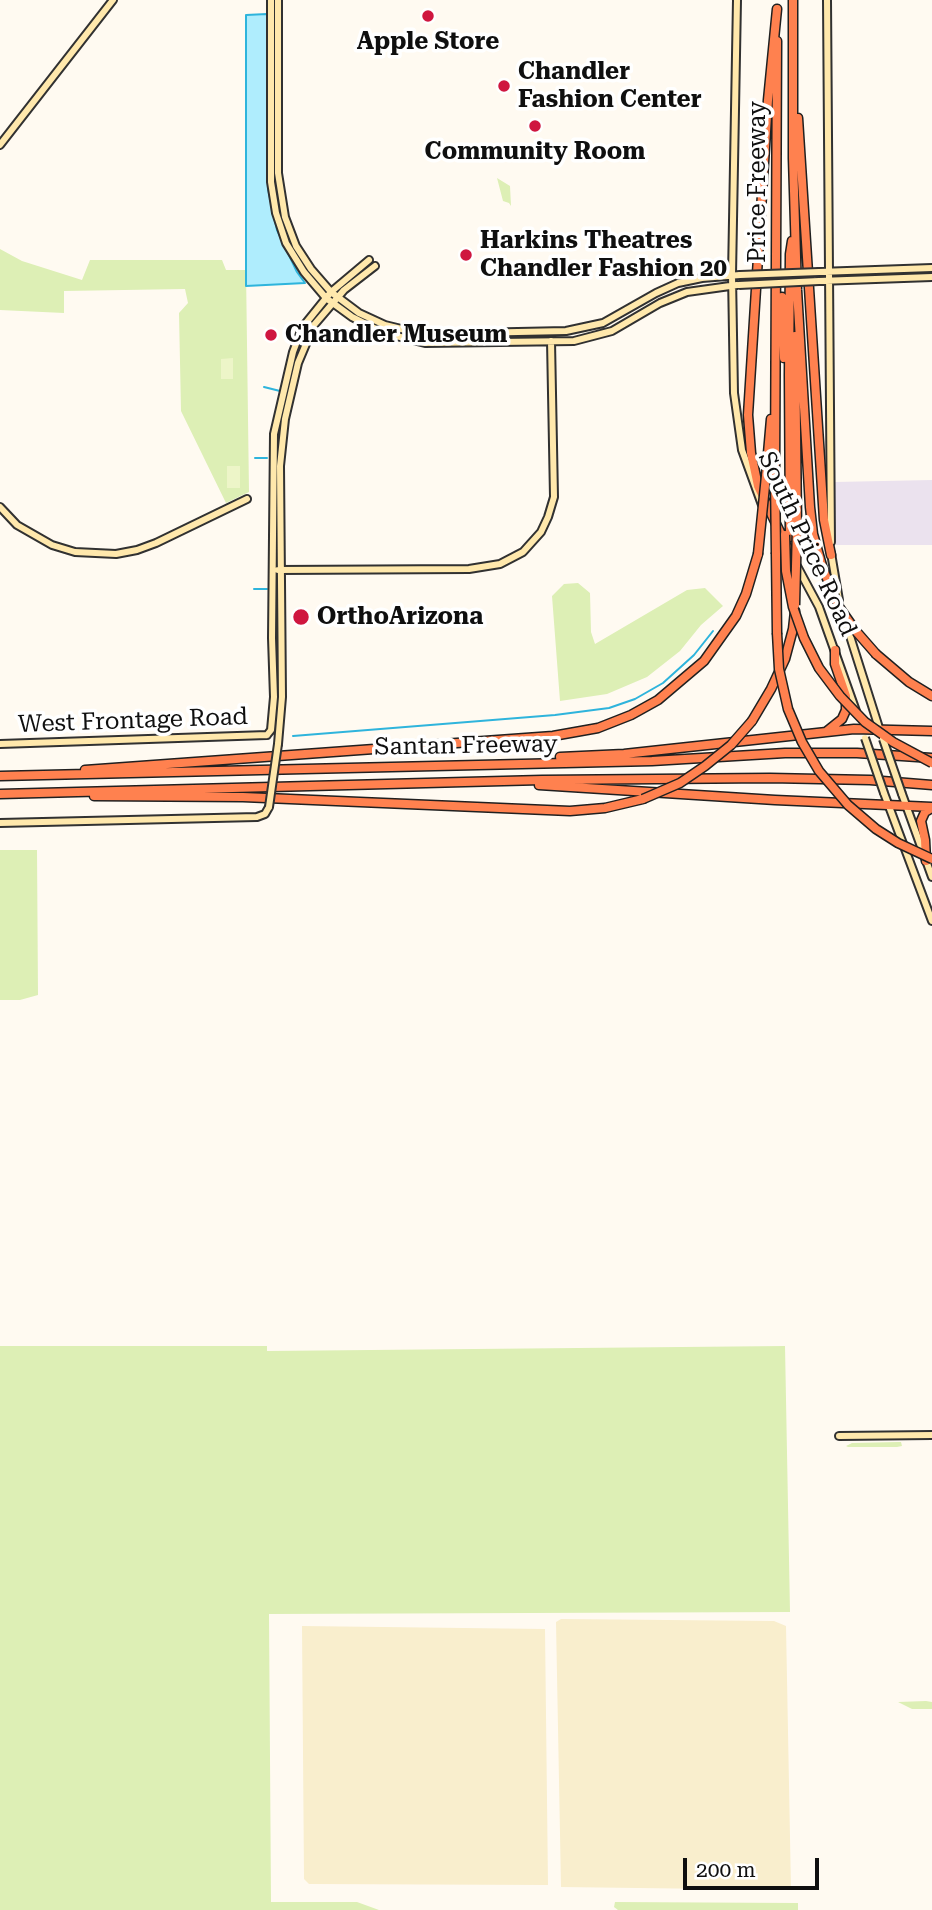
<!DOCTYPE html>
<style>
body{margin:0}
#map{position:relative;width:932px;height:1910px;overflow:hidden;background:#fffaf1;font-family:"Roboto Serif",serif}
canvas{display:block}
.scale{position:absolute;left:683px;top:1858px;width:136px;height:32px;box-sizing:border-box;border:4px solid #0f0f0f;border-top:0;padding-left:9px;font-size:21px;line-height:24px;white-space:nowrap;color:#0f0f0f;-webkit-text-stroke:5px #fff;paint-order:stroke}
</style>
<div id="map">
<canvas width="932" height="1910"></canvas>
<div class="scale">200 m</div>
</div>
<script>
const ctx = document.querySelector('canvas').getContext('2d');
ctx.lineJoin = 'round';
function fillPath(path, color) { ctx.fillStyle = color; ctx.fill(path, 'evenodd'); }
const shape = rows => new Path2D(rows.map(r => 'M' + r).join(''));
function strokePath(path, color, width, dash) { ctx.strokeStyle = color; ctx.lineWidth = width; ctx.lineCap = dash ? 'butt' : 'round'; ctx.setLineDash(dash || []); ctx.stroke(path); }
function label(font, color, halo, rows, align = 'center') {
  ctx.font = font + ' "Roboto Serif",serif'; ctx.lineWidth = 7; ctx.setLineDash([]); ctx.textBaseline = 'middle'; ctx.strokeStyle = halo; ctx.fillStyle = color; for (const [text, x, y, turn = 0] of rows) {
    ctx.save(); ctx.translate(x, y); ctx.rotate((+turn || 0) * Math.PI / 180); ctx.textAlign = isNaN(turn) ? turn : align; if (halo) ctx.strokeText(text, 0, 0); ctx.fillText(text, 0, 0); ctx.restore();
  }
}
const industrial = shape([
 [932,480,932,545,836,545,833,505,835,482]
]);
const farmland = shape([
 [561,1619,774,1621,786,1626,791,1890,561,1887,556,1622],
 [302,1626,545,1629,548,1885,309,1884,304,1879]
]);
const green = shape([
 [497,178,510,186,511,206,509,203,503,201],
 [0,249,22,261,82,280,90,260,222,260,226,270,246,270,249,492,226,503,181,411,179,313,188,303,185,289,64,291,64,313,0,310],
 [578,583,590,593,591,632,595,644,687,590,705,588,723,606,701,625,680,651,647,677,607,694,560,701,552,596,564,584],
 [0,850,37,850,38,995,20,1000,0,1000],
 [0,1346,267,1346,267,1351,785,1346,790,1612,269,1614,271,1902,357,1902,379,1910,0,1910],
 [899,1442,901,1442,902,1446,897,1447,848,1447,846,1446,852,1443],
 [926,1701,932,1702,932,1709,912,1709,898,1702],
 [615,1902,798,1903,798,1910,618,1910,614,1907]
]);
const pitch = shape([
 [233,358,233,379,221,379,221,359],
 [227,466,240,466,240,488,227,488]
]);
const water = shape([
 [267,14,268,189,277,230,297,272,305,283,246,286,246,15,267,14]
]);
const stream = shape([
 [264,387,280,391],
 [255,458,267,458],
 [254,589,267,589],
 [293,736,555,715,609,708,635,699,663,683,694,655,713,631]
]);
const secondary = shape([
 [271,0,271,182,276,213,286,243,304,272,326,298,352,317,384,333,425,343,574,341,612,331,660,303,687,292,737,285],
 [278,0,278,173,285,217,296,246,311,269,331,292,359,313,385,325,422,334,566,331,603,323,656,293,678,283,702,278,740,275],
 [737,0,732,275,734,393,742,450,762,505],
 [827,0,831,542],
 [0,145,113,0],
 [819,272,932,268],
 [819,281,932,277],
 [0,507,17,525,52,545,75,552,116,554,137,550,156,543,247,499],
 [831,553,839,600],
 [797,566,819,607,856,711],
 [278,570,469,569,500,564,523,552,541,532,548,517,554,497,551,341],
 [843,614,880,731],
 [267,735,271,730,274,697,272,638,274,434,293,352,302,328,331,292,369,260],
 [0,744,267,735],
 [278,744,282,697,280,466,285,419,298,363,314,325,344,290,375,266],
 [884,793,932,921],
 [902,794,932,877],
 [0,823,257,817,265,814,269,807],
 [839,1436,932,1435]
]);
const highway = shape([
 [793,0,793,158,797,290,810,507,813,534,823,569],
 [777,9,768,100,748,415,751,453,758,486,790,553],
 [798,118,824,520,831,555],
 [782,297,784,358],
 [795,336,797,527],
 [766,476,771,419],
 [775,476,777,41],
 [790,537,789,375,790,254,792,241],
 [776,554,777,633],
 [876,654,909,682,932,696],
 [752,721,771,689,785,659,793,629,795,611],
 [827,731,842,719,846,710,846,696,835,664,835,650],
 [560,757,624,754,854,729,932,731],
 [85,770,553,736,598,728,631,715,658,700,704,661,736,616,746,594,758,554],
 [0,776,652,761,785,753,857,753,932,758],
 [539,785,775,800,932,807],
 [0,794,542,780,770,778,870,780,932,785],
 [94,796,243,797,570,811,605,808,643,799],
 [926,861,925,840,921,821,925,812,932,808]
]);
const secondaryBridge = shape([
 [740,275,819,272],
 [739,285,819,281],
 [865,738,884,793],
 [883,739,902,794],
 [269,807,278,744]
]);
const highwayBridge = shape([
 [775,476,776,554],
 [785,535,786,571,793,607,804,638,819,668,840,696,865,722,893,742,932,763],
 [758,554,766,476],
 [823,569,839,607,855,630,876,654],
 [795,605,797,527],
 [777,633,779,669,788,709,802,742,819,771,848,805,876,829,898,843,932,859],
 [643,799,680,783,705,766,731,745,752,721]
]);
const markers = [
 [428,16,7,"#cf163f"],
 [504,86,7,"#cf163f"],
 [535,126,7,"#cf163f"],
 [466,255,7,"#cf163f"],
 [271,335,7,"#cf163f"],
 [301,617,9,"#cf163f"]
];
const poiNames = [
 ["Apple Store",428,42,"center"],
 ["Chandler",518,72],
 ["Fashion Center",518,100],
 ["Community Room",535,152,"center"],
 ["Harkins Theatres",480,241],
 ["Chandler Fashion 20",480,269],
 ["Chandler Museum",285,335],
 ["OrthoArizona",317,617]
];
const streetNames = [
 ["Price Freeway",758,182,-90],
 ["South Price Road",807,544,65],
 ["West Frontage Road",133,721,-2],
 ["Santan Freeway",466,746,-1]
];
fillPath(industrial, '#ebe2ee');
fillPath(farmland, '#f9eecd');
fillPath(green, '#ddefb5');
fillPath(pitch, '#edf5c8');
fillPath(water, '#afedfd');
strokePath(water, '#2eb4dc', 2);
strokePath(stream, '#2eb4dc', 2);
strokePath(secondary, '#313131', 10);
strokePath(highway, '#202020', 11);
strokePath(secondary, '#ffe8ac', 6);
strokePath(highway, '#ff814f', 8);
strokePath(secondaryBridge, '#313131', 10, []);
strokePath(highwayBridge, '#202020', 11, []);
strokePath(secondaryBridge, '#ffe8ac', 6);
strokePath(highwayBridge, '#ff814f', 8);
for (const [x, y, r, color] of markers) { const dot = new Path2D(); dot.arc(x, y, r, 0, 2 * Math.PI); ctx.fillStyle = color; ctx.fill(dot); strokePath(dot, '#fff', 2.5); }
label('bold 24px', '#0f0f0f', '#fff', poiNames, 'left');
label('24px', '#0f0f0f', '#fff', streetNames);
</script>
